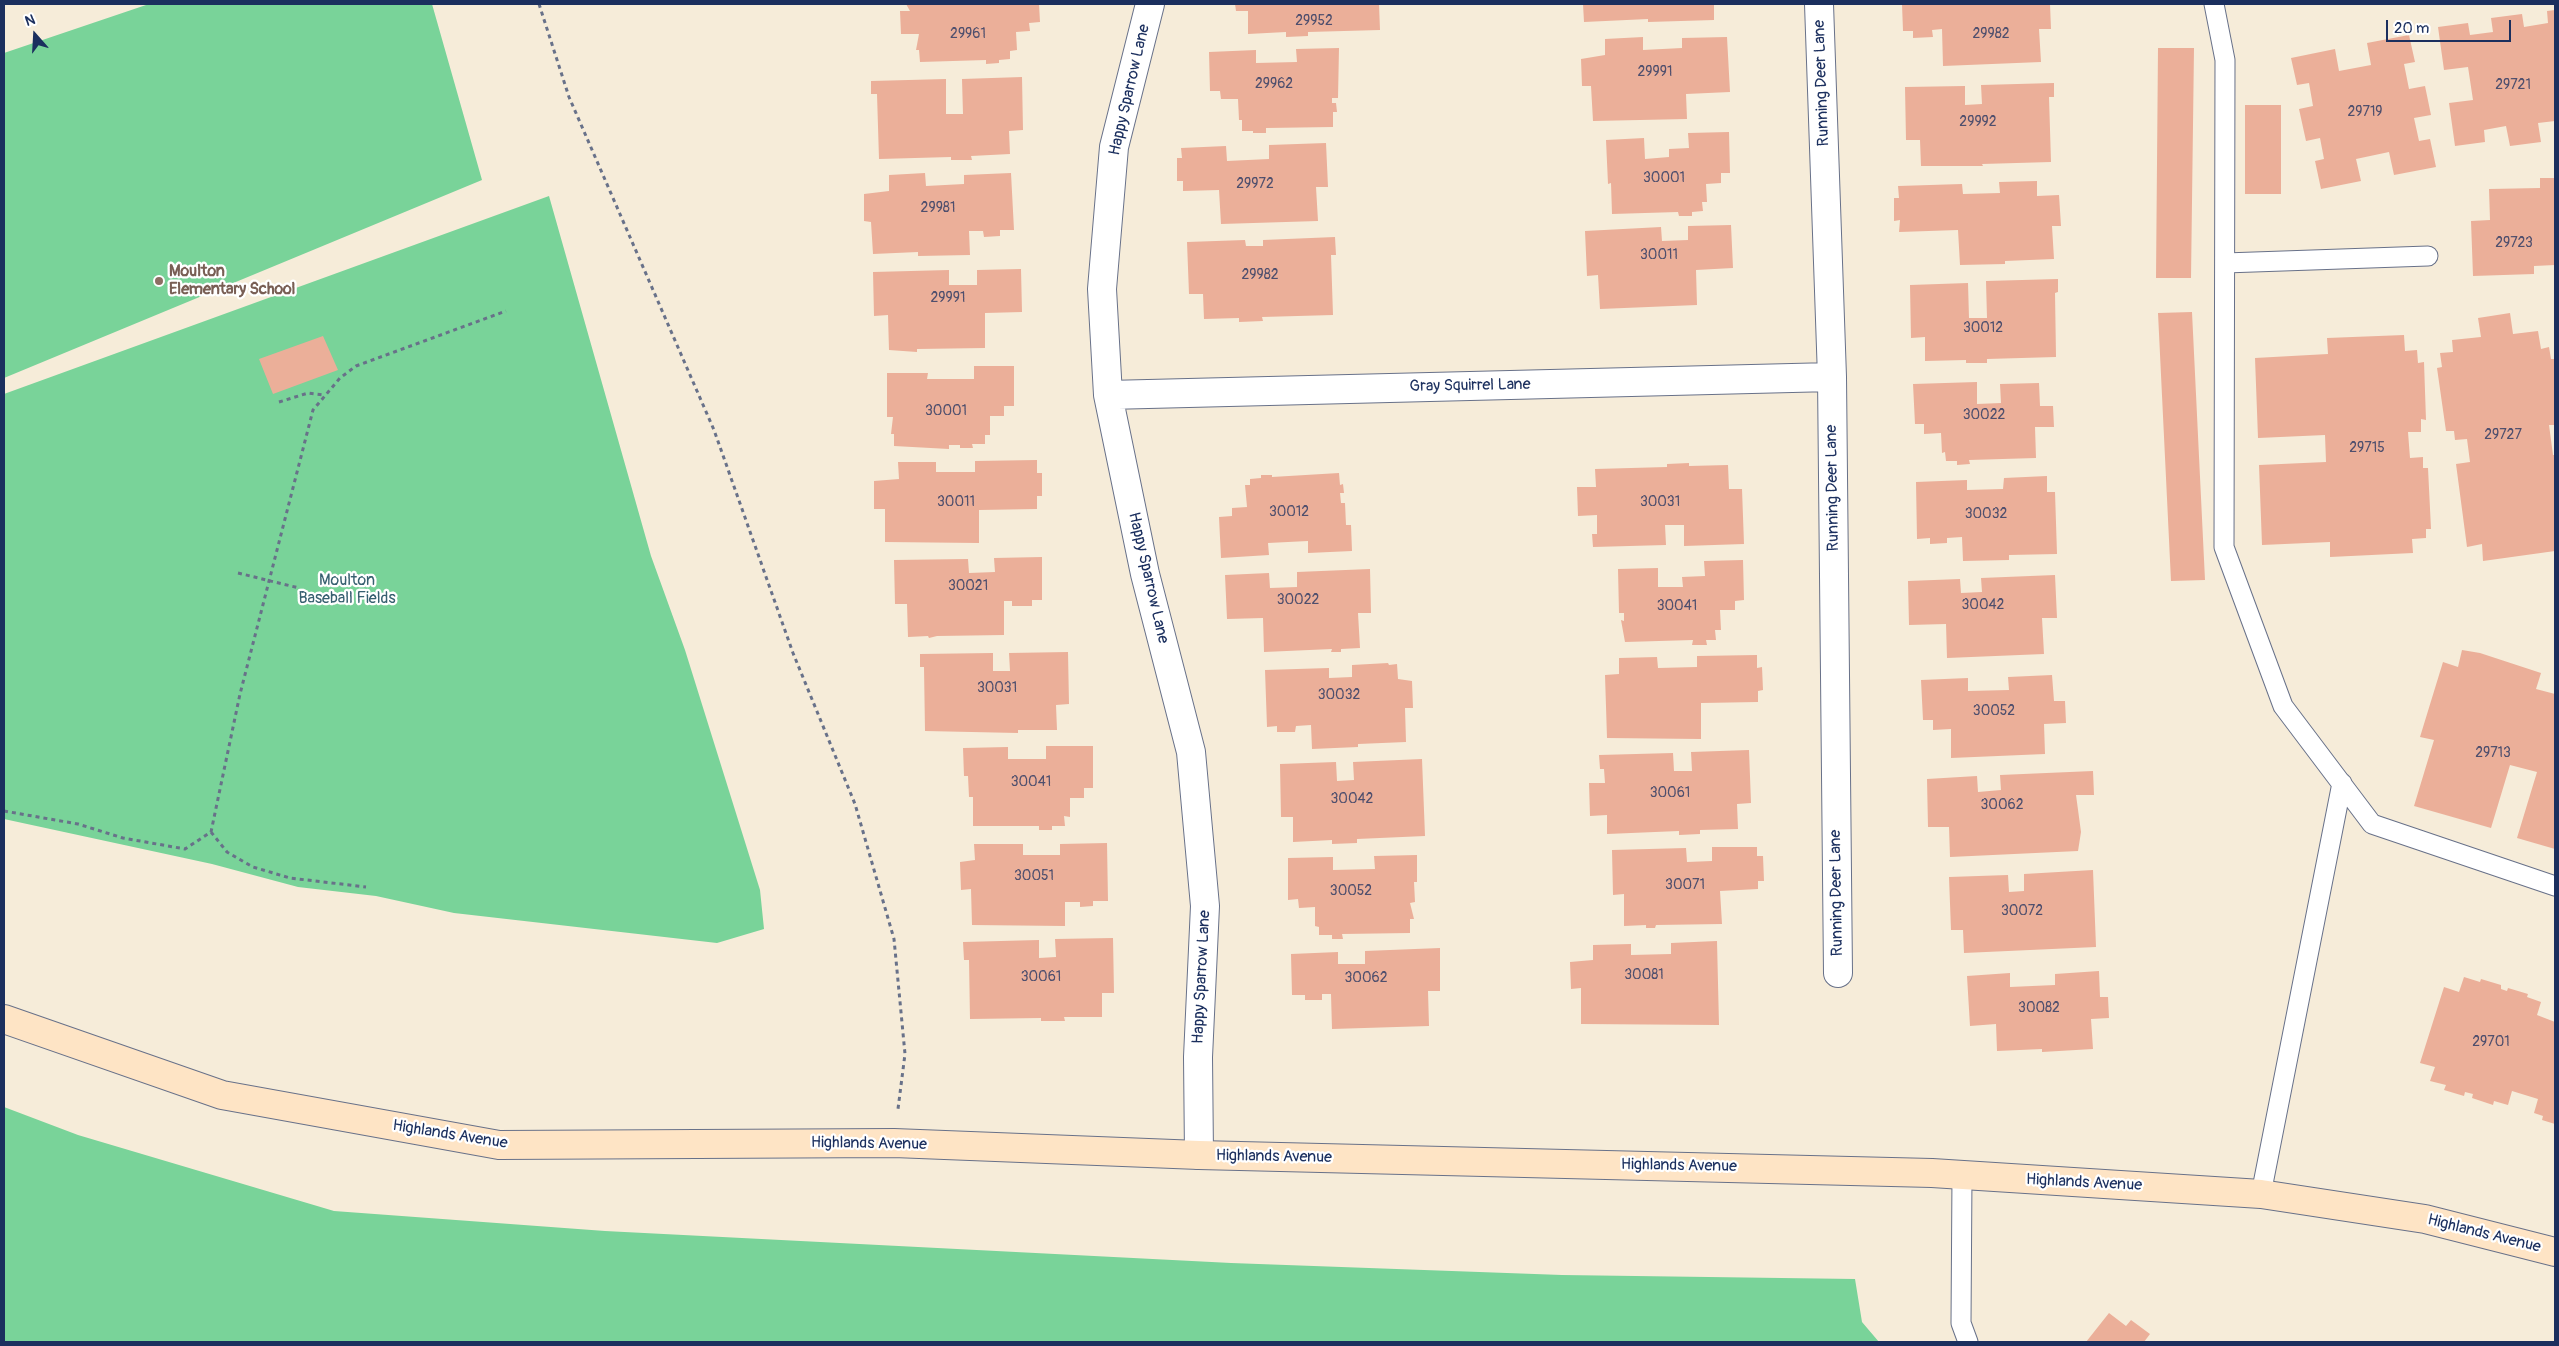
<!DOCTYPE html>
<style>
body{margin:0}
#map{position:relative;width:2559px;height:1346px;overflow:hidden;background:#f6ecd9;font-family:Pangolin,sans-serif}
canvas{display:block}
.frame{position:absolute;inset:0;border:5px solid #1b2f5e;pointer-events:none}
.north{position:absolute;left:10px;top:10px;width:50px;height:50px;-webkit-text-stroke:4px #fff;paint-order:stroke;rotate:341deg;font-size:14px;font-weight:700;line-height:20px;text-align:center;color:#1b2f5e}
.north::after{content:'';display:block;margin:auto;width:18px;height:22px;background:#1b2f5e;clip-path:polygon(50% 0,100% 100%,50% 72%,0 100%)}
.scale{position:absolute;left:2386px;top:20px;width:125px;height:22px;box-sizing:border-box;border:2px solid #1b2f5e;border-top:0;padding-left:6px;font-size:15px;line-height:18px;white-space:nowrap;color:#1b2f5e;-webkit-text-stroke:4px #fff;paint-order:stroke}
</style>
<div id="map">
<canvas width="2559" height="1346"></canvas>
<div class="frame"></div>
<div class="north">N</div>
<div class="scale">20 m</div>
</div>
<script>
const ctx = document.querySelector('canvas').getContext('2d');
ctx.lineJoin = 'round';
function fillPath(path, color) { ctx.fillStyle = color; ctx.fill(path, 'evenodd'); }
const shape = rows => new Path2D(rows.map(r => 'M' + r).join(''));
function strokePath(path, color, width, dash) { ctx.strokeStyle = color; ctx.lineWidth = width; ctx.lineCap = dash ? 'butt' : 'round'; ctx.setLineDash(dash || []); ctx.stroke(path); }
function label(font, color, halo, rows, align = 'center') {
  ctx.font = font + ' Pangolin,sans-serif'; ctx.lineWidth = 4.5; ctx.setLineDash([]); ctx.textBaseline = 'middle'; ctx.strokeStyle = halo; ctx.fillStyle = color; for (const [text, x, y, turn = 0] of rows) {
    ctx.save(); ctx.translate(x, y); ctx.rotate((+turn || 0) * Math.PI / 180); ctx.textAlign = isNaN(turn) ? turn : align; if (halo) ctx.strokeText(text, 0, 0); ctx.fillText(text, 0, 0); ctx.restore();
  }
}
const green = shape([
 [149,4,432,4,482,180,4,378,4,53],
 [549,196,651,556,685,650,760,890,764,929,717,943,454,913,376,896,298,887,212,864,4,819,4,394],
 [4,1107,78,1135,334,1211,605,1231,1231,1263,1562,1275,1855,1279,1862,1322,1879,1342,4,1342]
]);
const building = shape([
 [906,4,1039,4,1040,22,1029,23,1030,31,1016,32,1017,50,1010,51,1010,59,999,60,999,63,986,64,986,60,920,62,919,50,916,50,919,34,901,34,900,11,910,11],
 [1235,4,1379,4,1380,30,1308,32,1308,36,1286,37,1286,32,1248,34,1248,11,1236,11],
 [1583,4,1714,4,1714,20,1648,22,1648,19,1584,22],
 [1902,4,2050,4,2051,29,2039,29,2041,62,1943,66,1942,29,1932,30,1933,37,1913,38,1913,31,1903,31],
 [2555,10,2555,121,2538,123,2541,142,2510,146,2506,126,2484,130,2485,142,2455,146,2449,103,2473,100,2468,67,2444,70,2438,27,2468,23,2470,35,2493,32,2491,18,2522,14,2524,27,2548,23,2547,11],
 [2409,35,2415,62,2404,64,2409,89,2425,86,2431,115,2414,118,2419,141,2430,139,2436,167,2394,175,2389,152,2356,159,2361,181,2321,189,2315,161,2324,159,2320,138,2306,141,2299,109,2313,106,2309,83,2297,85,2291,58,2335,49,2339,71,2371,65,2367,43],
 [1643,37,1643,50,1682,48,1682,38,1727,37,1730,92,1686,94,1687,119,1593,121,1591,86,1582,86,1581,59,1605,55,1605,39],
 [1339,48,1338,98,1332,98,1332,103,1336,103,1337,112,1333,112,1333,127,1266,128,1266,133,1253,133,1253,131,1242,131,1242,120,1239,120,1238,99,1221,99,1220,91,1210,91,1209,52,1256,50,1256,63,1297,62,1296,49],
 [2158,48,2194,48,2191,278,2156,278],
 [1022,77,1023,130,1009,131,1010,154,971,156,972,160,951,160,951,157,879,159,877,94,871,94,871,81,946,79,946,114,963,114,962,79],
 [2054,83,2054,97,2049,97,2051,162,1982,164,1983,166,1921,166,1920,140,1906,140,1905,87,1965,86,1965,105,1982,104,1981,85],
 [2245,105,2281,105,2281,194,2245,194],
 [1729,132,1730,173,1721,173,1721,183,1706,184,1707,202,1702,202,1703,211,1692,212,1692,216,1679,216,1678,212,1612,214,1611,183,1608,184,1606,140,1644,138,1645,159,1669,157,1669,149,1689,148,1688,133],
 [1326,143,1328,187,1316,187,1318,221,1221,224,1219,190,1183,191,1183,181,1177,181,1177,158,1182,158,1181,148,1226,146,1227,161,1269,159,1269,145],
 [925,173,926,186,964,184,964,175,1011,173,1014,230,1000,230,1000,236,984,237,983,231,969,231,970,255,918,256,918,252,873,254,871,222,864,221,864,194,889,191,889,175],
 [2540,178,2555,178,2555,265,2534,266,2534,274,2473,276,2471,221,2490,220,2489,189,2540,188],
 [2037,181,2037,196,2059,195,2061,226,2052,226,2054,259,2005,261,2005,264,1960,265,1958,230,1899,232,1900,220,1894,221,1894,198,1899,198,1898,186,1962,184,1963,194,2000,193,1999,182],
 [1731,225,1733,268,1696,270,1697,305,1600,309,1598,275,1587,276,1585,231,1661,227,1662,241,1688,240,1688,226],
 [1335,237,1336,255,1331,255,1333,315,1262,317,1263,321,1239,322,1239,318,1204,319,1203,294,1189,294,1187,242,1245,240,1246,246,1263,246,1263,240],
 [1021,269,1022,312,985,313,985,348,917,349,917,352,889,350,888,315,874,316,873,272,949,270,949,285,977,285,977,270],
 [2058,279,2058,292,2055,293,2056,357,1987,359,1987,363,1966,363,1966,360,1925,361,1925,337,1911,338,1910,285,1968,283,1969,318,1987,318,1986,281],
 [2192,312,2205,580,2171,581,2158,313],
 [2510,313,2513,334,2538,331,2541,349,2549,347,2551,359,2555,359,2555,425,2549,425,2553,455,2555,455,2555,551,2483,561,2482,544,2467,547,2456,464,2470,462,2467,439,2455,440,2454,431,2446,431,2437,368,2442,367,2440,353,2453,352,2452,340,2481,337,2478,318],
 [2404,335,2405,351,2417,350,2418,363,2424,362,2426,420,2421,419,2421,432,2408,432,2410,458,2423,457,2423,468,2428,468,2431,529,2426,529,2426,538,2412,539,2413,553,2330,557,2330,542,2262,545,2259,465,2326,462,2325,435,2258,438,2255,358,2328,354,2327,338],
 [323,336,338,370,273,394,259,359],
 [974,366,1014,366,1014,406,1004,406,1004,416,990,416,990,435,985,435,985,444,972,444,973,448,960,448,960,445,949,445,949,449,894,446,894,434,891,434,893,417,887,417,887,373,928,373,927,379,974,379],
 [1977,382,1977,404,2001,403,2000,384,2039,383,2040,406,2053,406,2054,427,2035,427,2036,458,1969,460,1970,464,1957,465,1957,461,1946,461,1945,452,1942,453,1941,433,1924,434,1924,424,1915,424,1913,384],
 [1037,460,1037,473,1042,473,1042,496,1037,496,1037,509,979,510,979,543,885,542,885,509,874,509,874,481,899,479,898,462,936,462,936,472,975,472,975,461],
 [1689,463,1689,466,1728,465,1729,489,1742,489,1744,544,1684,546,1684,525,1665,525,1666,545,1593,547,1592,534,1597,534,1597,515,1578,516,1577,487,1596,487,1595,469,1667,467,1667,464],
 [1339,473,1340,485,1343,484,1344,493,1340,493,1341,503,1345,503,1346,525,1351,525,1352,551,1308,553,1308,541,1268,543,1269,555,1221,558,1219,517,1232,516,1232,508,1247,507,1245,485,1250,485,1250,479,1261,478,1261,475,1272,475,1272,477],
 [2047,476,2047,492,2055,492,2057,554,2009,555,2009,560,1963,561,1962,537,1947,538,1947,543,1930,544,1930,538,1917,539,1916,482,1967,480,1967,490,2003,489,2004,478],
 [1042,557,1042,600,1032,600,1032,606,1012,606,1012,601,1004,601,1004,635,937,636,929,638,928,636,908,637,907,604,895,604,894,560,968,559,969,573,995,572,994,558],
 [1743,560,1744,600,1735,601,1735,610,1720,610,1721,630,1715,630,1716,640,1706,640,1707,645,1692,645,1693,640,1625,642,1621,620,1624,621,1624,613,1619,613,1618,569,1658,568,1658,587,1683,587,1682,577,1705,576,1704,561],
 [1370,569,1371,613,1358,613,1360,648,1341,649,1341,652,1331,652,1332,649,1264,652,1263,618,1227,619,1225,575,1269,573,1270,588,1297,587,1297,572],
 [2055,575,2057,618,2042,618,2044,654,1947,658,1946,624,1909,625,1908,581,1960,579,1961,593,1982,592,1981,578],
 [2462,650,2480,653,2541,673,2536,689,2555,694,2555,849,2517,838,2537,772,2510,765,2491,828,2414,806,2434,740,2420,737,2443,662,2458,667],
 [1068,652,1069,704,1056,705,1057,730,1018,730,1018,733,925,731,924,667,920,667,920,654,993,653,993,671,1010,671,1009,653],
 [1757,655,1757,668,1762,667,1763,690,1758,691,1758,702,1701,703,1701,739,1607,738,1605,675,1619,674,1619,658,1657,657,1658,668,1697,667,1697,656],
 [1388,663,1389,665,1397,664,1398,679,1412,681,1413,708,1405,708,1406,742,1358,744,1358,747,1312,749,1311,725,1296,726,1295,732,1277,732,1277,726,1267,727,1265,670,1329,668,1329,678,1352,677,1352,665],
 [2052,675,2054,701,2065,701,2066,723,2044,724,2045,754,1951,758,1951,729,1933,730,1933,720,1923,720,1921,680,1968,678,1968,691,2009,690,2008,677],
 [1046,746,1093,746,1093,788,1084,788,1084,798,1070,798,1070,817,1064,816,1065,826,1052,826,1052,830,1039,830,1039,826,973,826,973,797,969,797,968,776,964,776,963,748,1008,747,1008,759,1046,759],
 [1749,750,1751,803,1737,804,1738,829,1700,830,1700,834,1679,835,1679,831,1607,834,1607,815,1590,816,1589,783,1605,783,1604,769,1600,769,1599,755,1673,753,1674,771,1692,771,1691,752],
 [1422,759,1425,836,1357,839,1357,843,1332,844,1332,840,1293,842,1293,817,1281,817,1280,764,1336,762,1337,781,1354,780,1353,762],
 [2093,771,2094,795,2076,795,2081,832,2078,851,1950,857,1949,827,1928,827,1927,779,1977,776,1978,792,2001,790,2000,775],
 [1107,843,1108,901,1093,901,1093,906,1080,907,1080,902,1065,902,1065,926,972,925,971,889,961,890,960,862,975,860,974,844,1023,844,1023,855,1060,855,1060,844],
 [1712,847,1757,847,1757,856,1763,856,1764,881,1758,881,1758,889,1720,891,1722,924,1656,925,1655,928,1646,928,1646,925,1624,926,1624,894,1613,895,1612,850,1686,848,1687,862,1712,861],
 [1417,855,1417,882,1414,882,1415,902,1410,903,1414,919,1410,919,1410,933,1342,934,1343,939,1332,939,1332,935,1319,935,1319,927,1315,926,1315,907,1299,908,1298,899,1288,900,1288,858,1333,857,1333,870,1375,869,1374,856],
 [2093,870,2096,947,1964,953,1963,930,1951,930,1949,877,2008,875,2009,892,2024,891,2024,874],
 [1113,938,1114,993,1102,993,1102,1017,1064,1017,1065,1021,1041,1021,1041,1018,970,1019,969,960,964,960,963,942,1039,940,1039,958,1056,957,1055,939],
 [1717,941,1719,1025,1581,1024,1581,988,1571,989,1570,962,1593,960,1593,945,1631,944,1631,955,1671,954,1671,943],
 [1440,948,1440,991,1428,991,1429,1026,1332,1029,1331,994,1322,994,1322,1000,1305,1000,1305,995,1292,995,1291,954,1338,952,1338,964,1365,964,1365,951],
 [2099,971,2100,997,2108,997,2109,1018,2091,1019,2093,1049,2042,1052,2042,1049,1997,1051,1996,1024,1970,1026,1967,976,2010,973,2010,987,2055,985,2055,974],
 [2464,977,2480,982,2481,979,2501,985,2501,989,2507,991,2508,988,2528,994,2527,997,2541,1002,2537,1015,2555,1022,2555,1124,2542,1120,2543,1116,2534,1113,2538,1099,2512,1091,2508,1105,2494,1101,2493,1105,2472,1098,2473,1094,2465,1092,2464,1096,2444,1090,2446,1085,2430,1081,2435,1067,2420,1063,2444,987,2459,992],
 [2109,1313,2126,1326,2131,1320,2150,1334,2144,1342,2086,1342]
]);
const path = shape([
 [539,4,569,97,714,430,793,653,855,804,894,939,905,1054,898,1109],
 [279,402,308,393,324,395],
 [238,573,299,588],
 [4,811,78,824,123,838,185,849,211,832,240,694,313,410,340,378,356,366,506,311],
 [211,832,227,852,253,867,290,878,366,887]
]);
const lane = shape([
 [2214,4,2225,60,2224,547,2283,706,2372,824,2555,886],
 [2225,263,2428,256],
 [1962,1176,1961,1323,1968,1342],
 [2261,1194,2342,783]
]);
const street = shape([
 [1150,4,1114,147,1102,289,1108,395,1145,574,1191,752,1205,906,1198,1057,1199,1155],
 [1819,4,1832,377,1838,973],
 [1108,395,1832,377]
]);
const secondary = shape([
 [4,1019,222,1095,499,1145,894,1143,1199,1155,1932,1173,2261,1194,2425,1219,2555,1252]
]);
const markers = [
 [159,281,5,"#8d6e63"]
];
const numberNames = [
 ["29952",1314,21],
 ["29961",968,34],
 ["29982",1991,34],
 ["29991",1655,72],
 ["29962",1274,84],
 ["29721",2513,85],
 ["29719",2365,112],
 ["29992",1978,122],
 ["30001",1664,178],
 ["29972",1255,184],
 ["29981",938,208],
 ["29723",2514,243],
 ["30011",1659,255],
 ["29982",1260,275],
 ["29991",948,298],
 ["30012",1983,328],
 ["30001",946,411],
 ["30022",1984,415],
 ["29727",2503,435],
 ["29715",2367,448],
 ["30011",956,502],
 ["30031",1660,502],
 ["30012",1289,512],
 ["30032",1986,514],
 ["30021",968,586],
 ["30022",1298,600],
 ["30042",1983,605],
 ["30041",1677,606],
 ["30031",997,688],
 ["30032",1339,695],
 ["30052",1994,711],
 ["29713",2493,753],
 ["30041",1031,782],
 ["30061",1670,793],
 ["30042",1352,799],
 ["30062",2002,805],
 ["30051",1034,876],
 ["30071",1685,885],
 ["30052",1351,891],
 ["30072",2022,911],
 ["30081",1644,975],
 ["30061",1041,977],
 ["30062",1366,978],
 ["30082",2039,1008],
 ["29701",2491,1042]
];
const streetNames = [
 ["Running Deer Lane",1822,83,-92],
 ["Happy Sparrow Lane",1130,90,-77],
 ["Gray Squirrel Lane",1470,386,-1],
 ["Running Deer Lane",1833,488,-91],
 ["Happy Sparrow Lane",1148,578,77],
 ["Running Deer Lane",1837,893,-91],
 ["Happy Sparrow Lane",1202,977,-87],
 ["Highlands Avenue",450,1135,9],
 ["Highlands Avenue",869,1144,1],
 ["Highlands Avenue",1274,1157,1],
 ["Highlands Avenue",1679,1166,1],
 ["Highlands Avenue",2084,1183,3],
 ["Highlands Avenue",2484,1234,14]
];
const educationNames = [
 ["Moulton",169,272],
 ["Elementary School",169,290]
];
const parkNames = [
 ["Moulton",347,581],
 ["Baseball Fields",347,599]
];
fillPath(green, '#79d399');
fillPath(building, '#ebaf99');
strokePath(lane, '#687189', 21);
strokePath(street, '#687189', 30);
strokePath(secondary, '#687189', 30);
strokePath(path, '#687189', 3, [4, 4]);
strokePath(lane, '#fff', 19);
strokePath(street, '#fff', 28);
strokePath(secondary, '#fee4c5', 28);
for (const [x, y, r, color] of markers) { const dot = new Path2D(); dot.arc(x, y, r, 0, 2 * Math.PI); ctx.fillStyle = color; ctx.fill(dot); strokePath(dot, '#fff', 2); }
label('14px', '#4f4f6d', null, numberNames);
label('16px', '#1b2f5e', '#fff', streetNames);
label('bold 16px', '#785e54', '#fff', educationNames, 'left');
label('16px', '#376070', '#fff', parkNames);
</script>
